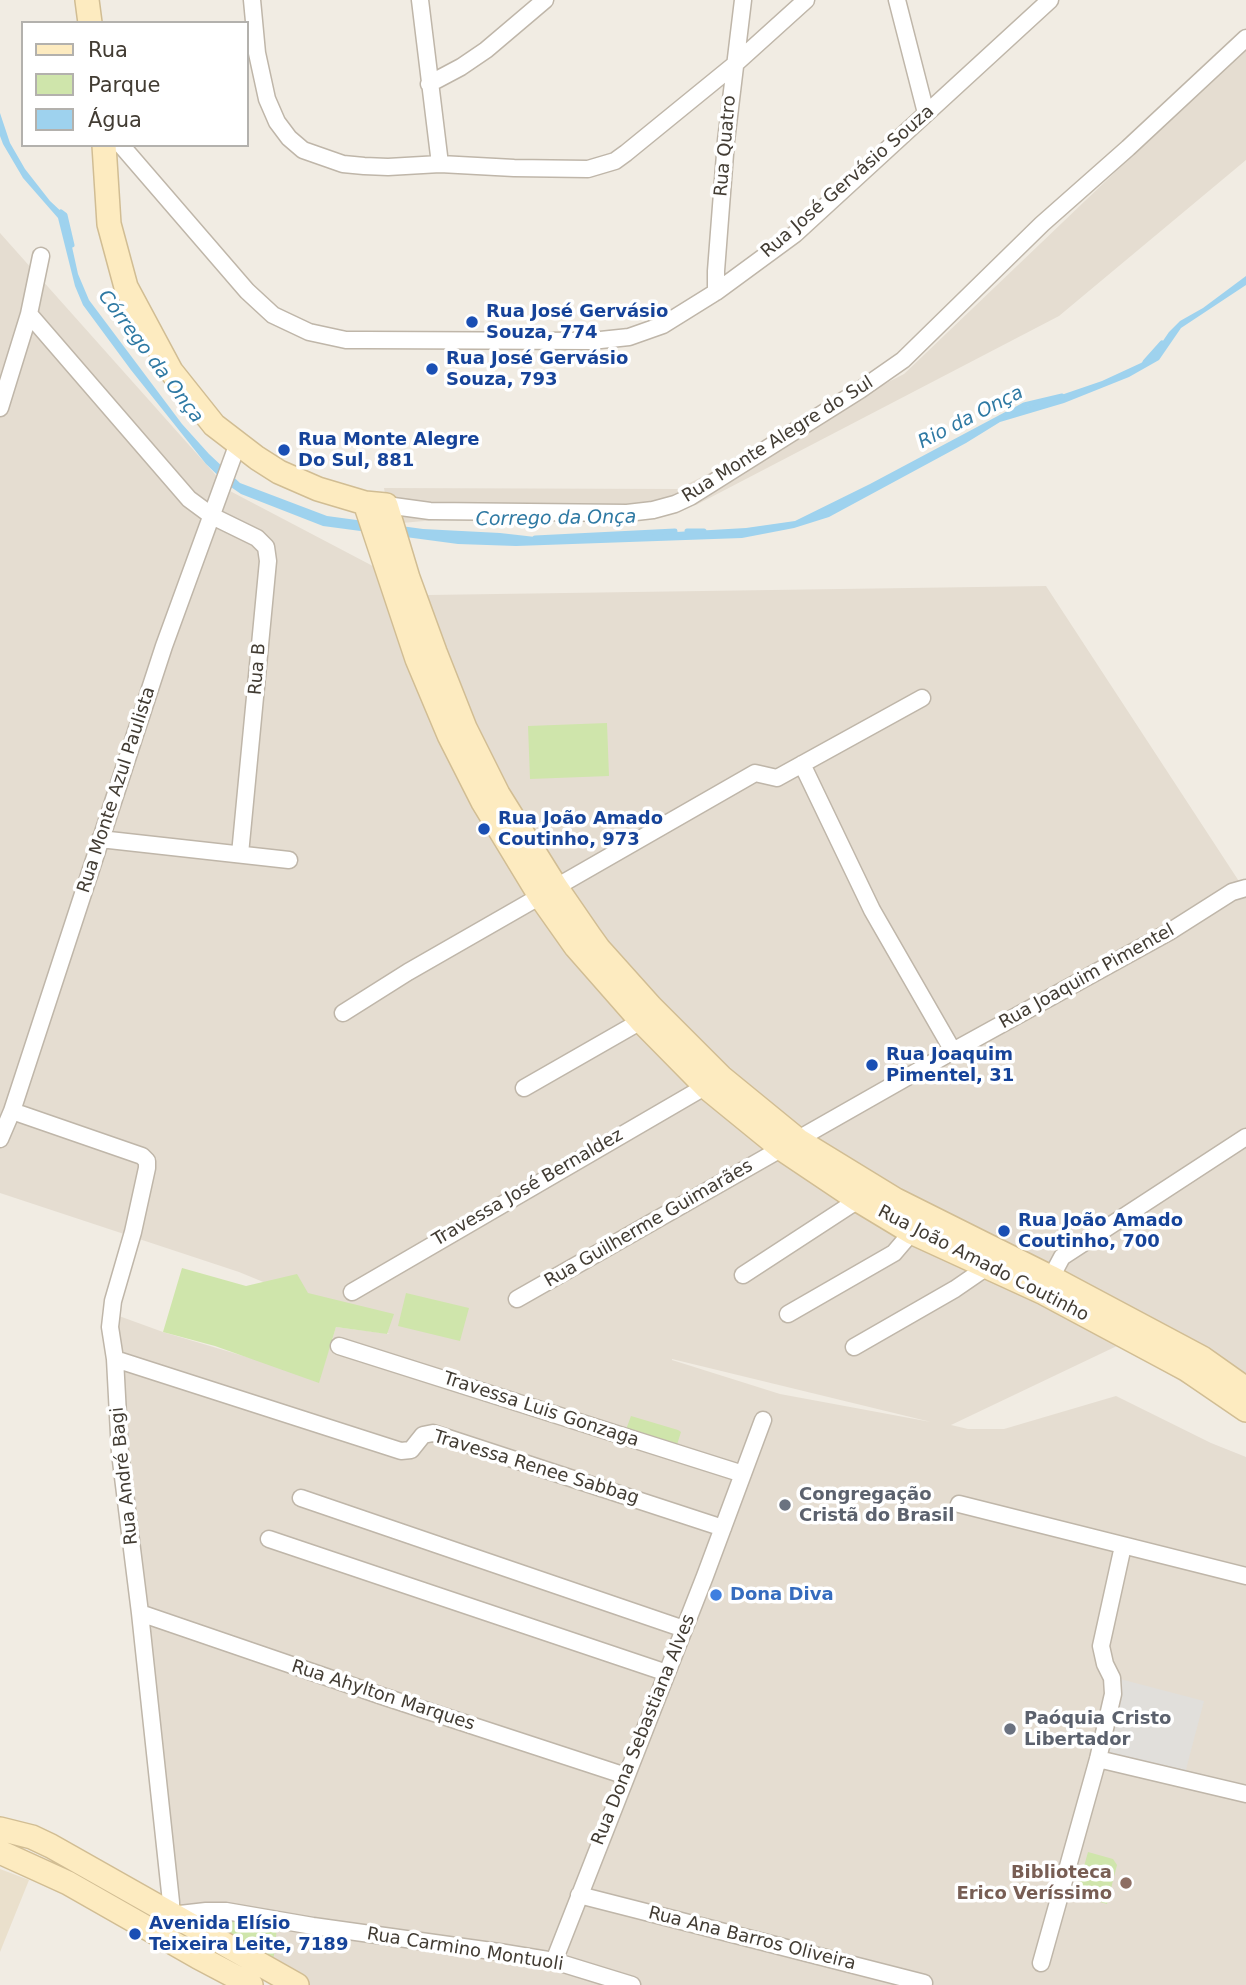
<!DOCTYPE html>
<meta charset="utf-8">
<style>
body{margin:0}
#map{position:relative;width:1246px;height:1985px;overflow:hidden;background:#f1ece3;font-family:"DejaVu Sans",sans-serif}
canvas{display:block}
.legend{position:absolute;left:21px;top:21px;width:228px;height:126px;box-sizing:border-box;background:#fff;border:2px solid #b3b1ad;margin:0;padding:9px 12px;list-style:none;font-size:21px;color:#423c33}
.legend li{display:flex;align-items:center;gap:14px;height:35px}
.legend b{width:35px;border:2px solid #b3b1ad}
</style>
<div id="map">
<canvas width="1246" height="1985"></canvas>
<ul class="legend">
<li><b style="height:9px;background:#fdebc0"></b>Rua</li>
<li><b style="height:19px;background:#cfe5ab"></b>Parque</li>
<li><b style="height:19px;background:#9ed2ee"></b>Água</li>
</ul>
</div>
<script>
const ctx = document.querySelector('canvas').getContext('2d');
ctx.lineJoin = 'round';
function fillPath(path, color) { ctx.fillStyle = color; ctx.fill(path, 'evenodd'); }
const shape = rows => new Path2D(rows.map(r => 'M' + r).join(''));
function strokePath(path, color, width, dash) { ctx.strokeStyle = color; ctx.lineWidth = width; ctx.lineCap = dash ? 'butt' : 'round'; ctx.setLineDash(dash || []); ctx.stroke(path); }
function label(font, color, halo, rows, align = 'center') {
  ctx.font = font + ' "DejaVu Sans",sans-serif'; ctx.lineWidth = 7; ctx.setLineDash([]); ctx.textBaseline = 'middle'; ctx.strokeStyle = halo; ctx.fillStyle = color; for (const [text, x, y, turn = 0] of rows) {
    ctx.save(); ctx.translate(x, y); ctx.rotate((+turn || 0) * Math.PI / 180); ctx.textAlign = isNaN(turn) ? turn : align; if (halo) ctx.strokeText(text, 0, 0); ctx.fillText(text, 0, 0); ctx.restore();
  }
}
const residential = shape([
 [1246,47,1246,160,1059,316,696,505,504,514,390,524,384,488,678,489,904,374],
 [0,233,230,491,428,595,1046,586,1246,892,1246,1420,1119,1345,951,1425,968,1429,1004,1429,1116,1396,1211,1443,1246,1457,1246,1985,297,1985,169,1915,108,1312,163,1332,257,1360,318,1382,336,1327,390,1334,239,1272,0,1193],
 [672,1360,672,1359,931,1422,780,1394]
]);
const education = shape([
 [0,1869,29,1880,0,1952]
]);
const green = shape([
 [607,723,609,776,530,779,528,726],
 [182,1268,246,1286,297,1274,308,1293,394,1314,387,1334,336,1327,319,1383,215,1346,163,1332],
 [406,1293,469,1308,460,1341,398,1326],
 [631,1416,678,1430,681,1432,675,1451,624,1435],
 [1088,1852,1113,1859,1117,1865,1107,1904,1076,1895],
 [168,1909,278,1919,272,1972]
]);
const parking = shape([
 [1120,1679,1204,1701,1184,1777,1099,1755]
]);
const water = shape([
 [0,113,10,143,25,169,50,201,65,215,78,274,89,300,182,424,209,454,240,483,327,516,423,529,500,533,553,539,746,528,795,521,870,484,1009,410,1029,406,1102,381,1141,363,1154,354,1169,332,1180,321,1203,308,1246,276,1246,285,1181,328,1159,360,1129,377,1064,403,1000,422,966,443,829,517,794,528,742,538,516,546,458,544,323,526,241,494,228,485,206,464,131,370,83,305,75,286,58,218,23,178,3,144,0,136]
]);
const stream = shape([
 [61,212,65,215,72,245],
 [1145,362,1162,343],
 [1015,410,1024,405,1062,396],
 [687,531,704,531],
 [535,538,675,531]
]);
const street = shape([
 [252,0,257,53,267,99,277,122,289,138,303,150,343,164,364,166,388,167,440,164,514,168,588,169,615,161,626,153,734,65,806,0],
 [420,0,440,164],
 [897,0,926,113],
 [429,84,461,67,486,50,545,0],
 [121,145,247,291,273,315,309,332,346,340,365,340,591,341,629,337,663,325,716,292,795,234,1050,0],
 [716,292,716,271,726,141,743,0],
 [29,314,189,499,212,516,257,538,266,547,268,561,240,854],
 [0,408,29,314,41,256],
 [386,505,430,511,627,513,653,510,675,504,690,497,860,390,903,360,1042,224,1128,148,1246,38],
 [802,764,872,910,953,1051],
 [100,839,289,860],
 [343,1013,408,972,755,773,777,778,922,698],
 [524,1088,641,1021],
 [12,1111,142,1156,147,1161,147,1168,133,1232,113,1301,110,1327,115,1359,120,1453,140,1613,171,1902,171,1915,168,1922],
 [0,1139,12,1111,164,646,238,443],
 [743,1275,858,1200],
 [1046,1287,1062,1257,1246,1137],
 [352,1292,713,1082],
 [517,1299,953,1051,1169,932,1232,892,1246,888],
 [788,1314,894,1253,917,1226],
 [339,1346,743,1474],
 [854,1347,955,1289,987,1267],
 [115,1359,401,1451,411,1450,423,1435,433,1433,723,1528],
 [301,1498,684,1629],
 [959,1504,1246,1576],
 [269,1539,667,1673],
 [140,1613,382,1696,626,1776],
 [1098,1759,1246,1794],
 [579,1895,924,1983],
 [171,1915,206,1911,226,1911,313,1926,499,1952,554,1961,632,1985],
 [554,1961,705,1576,763,1420],
 [1041,1963,1098,1759,1113,1694,1112,1678,1105,1664,1101,1646,1123,1546]
]);
const secondary = shape([
 [87,0,90,23],
 [104,145,109,224,126,287,171,371,214,425,257,458,279,472,318,489,365,503,386,505,408,578,435,652,465,728,498,794,556,887,589,935,599,949,651,1007,721,1077,798,1140,896,1200,1050,1277,1202,1358,1246,1389],
 [365,503,417,659,449,735,483,802,540,896,576,947,641,1021,706,1087,782,1149,858,1200,911,1232,1044,1293,1186,1369,1246,1410],
 [0,1829,32,1837,51,1846,297,1985],
 [0,1852,68,1883,198,1957,251,1985]
]);
const markers = [
 [472,322,7,"#1a4fb4"],
 [432,369,7,"#1a4fb4"],
 [284,450,7,"#1a4fb4"],
 [484,829,7,"#1a4fb4"],
 [872,1065,7,"#1a4fb4"],
 [1004,1231,7,"#1a4fb4"],
 [785,1505,7,"#6b7280"],
 [716,1595,7,"#3f7fe0"],
 [1010,1729,7,"#6b7280"],
 [1126,1883,7,"#8d6e63"],
 [135,1934,7,"#1a4fb4"]
];
const streetNames = [
 ["Rua Quatro",726,146,-85],
 ["Rua José Gervásio Souza",848,182,-41],
 ["Rua Monte Alegre do Sul",778,440,-32],
 ["Rua B",258,669,-85],
 ["Rua Monte Azul Paulista",117,790,-72],
 ["Rua Joaquim Pimentel",1087,977,-29],
 ["Travessa José Bernaldez",528,1188,-30],
 ["Rua Guilherme Guimarães",649,1224,-30],
 ["Rua João Amado Coutinho",983,1264,27],
 ["Travessa Luis Gonzaga",541,1410,18],
 ["Travessa Renee Sabbag",536,1468,17],
 ["Rua André Bagi",125,1476,-96],
 ["Rua Ahylton Marques",383,1696,18],
 ["Rua Dona Sebastiana Alves",644,1730,-68],
 ["Rua Ana Barros Oliveira",752,1939,14],
 ["Rua Carmino Montuoli",465,1950,9]
];
const transitNames = [
 ["Rua José Gervásio",486,312],
 ["Souza, 774",486,333],
 ["Rua José Gervásio",446,359],
 ["Souza, 793",446,380],
 ["Rua Monte Alegre",298,440],
 ["Do Sul, 881",298,461],
 ["Rua João Amado",498,819],
 ["Coutinho, 973",498,840],
 ["Rua Joaquim",886,1055],
 ["Pimentel, 31",886,1076],
 ["Rua João Amado",1018,1221],
 ["Coutinho, 700",1018,1242],
 ["Avenida Elísio",149,1924],
 ["Teixeira Leite, 7189",149,1945]
];
const worshipNames = [
 ["Congregação",799,1495],
 ["Cristã do Brasil",799,1516],
 ["Paóquia Cristo",1024,1719],
 ["Libertador",1024,1740]
];
const shopNames = [
 ["Dona Diva",730,1595]
];
const educationNames = [
 ["Biblioteca",1112,1873],
 ["Erico Veríssimo",1112,1894]
];
const waterNames = [
 ["Córrego da Onça",150,357,53],
 ["Rio da Onça",971,418,-27],
 ["Corrego da Onça",556,519,-1]
];
fillPath(residential, '#e5ddd1');
fillPath(education, '#eae0cc');
fillPath(green, '#cfe5ab');
fillPath(parking, '#e1dfdb');
fillPath(water, '#9ed2ee');
strokePath(stream, '#9ed2ee', 5);
strokePath(street, '#bfb6a9', 19);
strokePath(secondary, '#d1bd93', 26);
strokePath(street, '#fff', 16);
strokePath(secondary, '#fdebc0', 23);
for (const [x, y, r, color] of markers) { const dot = new Path2D(); dot.arc(x, y, r, 0, 2 * Math.PI); ctx.fillStyle = color; ctx.fill(dot); strokePath(dot, '#fff', 2.5); }
label('18px', '#423c33', '#fff', streetNames);
label('bold 18px', '#164399', '#fff', transitNames, 'left');
label('bold 18px', '#5b616d', '#fff', worshipNames, 'left');
label('bold 18px', '#366cbe', '#fff', shopNames, 'left');
label('bold 18px', '#785e54', '#fff', educationNames, 'right');
label('italic 19px', '#2e79a3', '#fff', waterNames);
</script>
